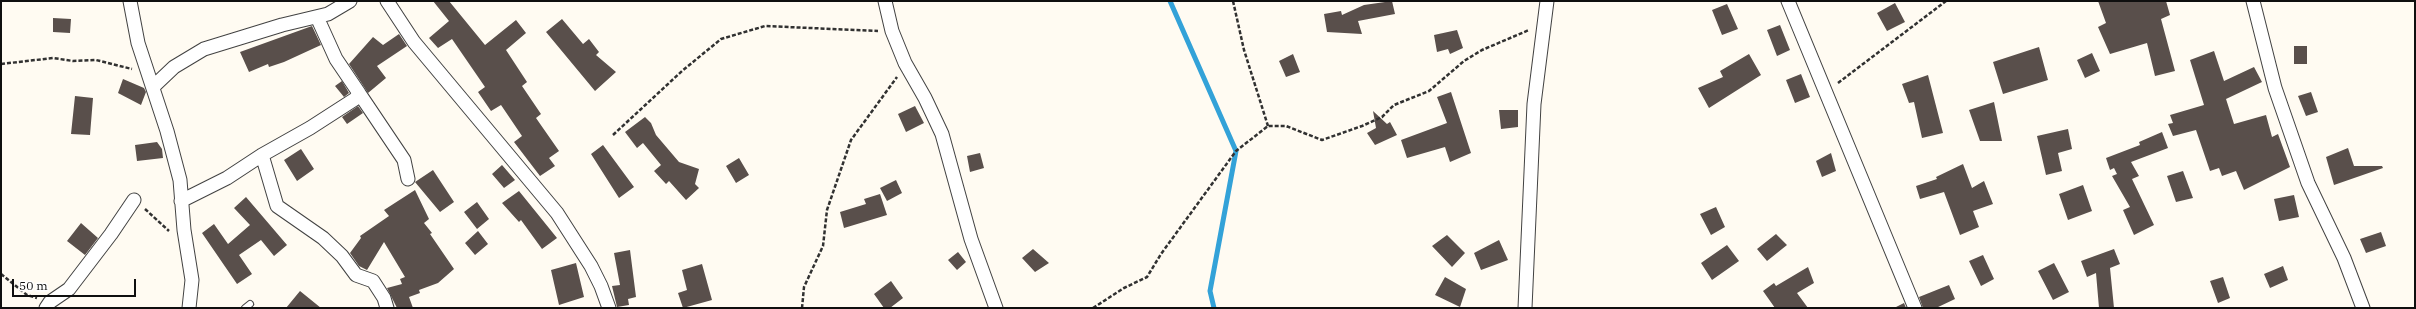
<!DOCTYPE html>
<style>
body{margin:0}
#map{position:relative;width:2416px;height:309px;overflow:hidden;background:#fffbf2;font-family:"IBM Plex Serif",serif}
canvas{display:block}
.frame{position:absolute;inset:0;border:2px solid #0f0f0f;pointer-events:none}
.scale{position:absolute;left:12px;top:279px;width:124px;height:18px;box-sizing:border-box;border:2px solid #0f0f0f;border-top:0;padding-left:5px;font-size:12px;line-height:14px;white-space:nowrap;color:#0f0f0f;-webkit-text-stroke:3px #fff;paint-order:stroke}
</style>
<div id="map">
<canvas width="2416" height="309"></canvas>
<div class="frame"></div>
<div class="scale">50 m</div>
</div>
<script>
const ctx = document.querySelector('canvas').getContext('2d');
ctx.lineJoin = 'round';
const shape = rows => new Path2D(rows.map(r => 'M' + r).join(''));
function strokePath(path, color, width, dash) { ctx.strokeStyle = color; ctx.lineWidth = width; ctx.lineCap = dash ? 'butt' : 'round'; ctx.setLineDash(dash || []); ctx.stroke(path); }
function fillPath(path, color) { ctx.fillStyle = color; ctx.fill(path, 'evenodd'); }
const stream = shape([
 [1170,1,1236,151,1210,291,1214,308]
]);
const building = shape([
 [433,1,449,1,485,45,516,20,526,33,506,50,527,82,522,86,541,114,536,118,559,151,549,158,555,166,540,176,514,142,522,136,501,105,491,111,478,92,485,87,452,39,438,48,429,38,449,21],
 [1392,1,1395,14,1358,21,1362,34,1327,32,1324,14,1341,11,1342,15,1364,5],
 [2098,1,2166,1,2170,15,2161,19,2175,71,2155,76,2147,43,2110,54,2098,27,2106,23],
 [1895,3,1905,22,1887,31,1877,13],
 [1727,4,1738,29,1722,35,1712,10],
 [53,18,71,19,70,33,53,32],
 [562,19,583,44,589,39,599,52,596,55,616,72,595,91,546,32],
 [1780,25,1790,50,1777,56,1767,30],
 [312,26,321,45,284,62,269,67,268,64,249,72,240,52],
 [1457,30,1463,48,1450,54,1448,49,1437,52,1434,35],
 [399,34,407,46,377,66,386,78,368,93,349,64,373,37,383,45],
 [2294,46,2307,46,2307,64,2294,64],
 [2039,47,2048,80,2003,94,1993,62],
 [2214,51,2224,81,2254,67,2262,82,2226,99,2234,124,2266,115,2272,137,2278,134,2290,167,2244,190,2236,171,2222,176,2219,168,2210,171,2196,130,2173,136,2168,124,2173,123,2170,115,2204,105,2190,60],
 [2092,53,2100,71,2085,78,2077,60],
 [1293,54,1300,72,1286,77,1279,61],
 [1749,54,1761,75,1709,108,1698,88,1723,77,1720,71],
 [1801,74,1810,97,1795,103,1786,80],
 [1928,75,1943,133,1922,138,1914,102,1909,103,1902,84],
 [123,79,144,88,146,92,141,105,118,93],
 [342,81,349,93,344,97,335,86],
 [1451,92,1471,153,1450,162,1445,147,1407,158,1401,140,1447,123,1437,97],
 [2311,92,2318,112,2306,116,2298,96],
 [75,96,93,98,90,135,71,134],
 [1994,102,2002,141,1980,141,1969,110],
 [358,106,363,113,347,124,342,117],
 [915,106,924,123,906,132,898,114],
 [1499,110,1518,110,1518,127,1501,129],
 [1373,111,1387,124,1390,122,1397,135,1375,145,1367,133,1376,128],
 [645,117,651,123,656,135,679,162,699,169,695,184,699,188,686,200,669,181,666,184,654,171,661,165,643,143,637,148,625,132],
 [2068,129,2072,149,2058,153,2062,171,2046,175,2037,136],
 [2162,132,2168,148,2131,162,2139,176,2132,179,2154,225,2134,235,2123,210,2130,207,2112,176,2117,174,2114,168,2110,170,2106,158,2140,145,2139,142],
 [157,142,162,149,163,158,137,161,135,145],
 [603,145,634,187,619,198,591,154],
 [2348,148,2354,166,2382,166,2383,168,2334,185,2326,157],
 [301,149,314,169,297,181,284,160],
 [980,153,984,168,970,172,967,156],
 [1831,153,1836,171,1822,177,1816,161],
 [739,158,749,175,736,183,726,166],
 [1963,164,1972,188,1984,181,1993,204,1973,211,1979,227,1960,235,1944,192,1920,199,1916,186,1937,179,1936,177],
 [502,165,515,180,504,188,492,174],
 [433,170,454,202,440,212,415,182],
 [2183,171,2193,198,2176,202,2167,176],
 [896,180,902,193,887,201,880,188],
 [2083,185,2092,211,2068,220,2059,194],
 [415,190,429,219,424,223,432,233,430,234,454,269,438,283,419,290,420,293,409,297,413,308,397,308,387,288,402,284,400,279,405,277,384,242,367,270,359,266,350,253,361,238,360,236,389,216,384,210],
 [519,191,557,238,542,249,521,220,519,222,502,203],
 [880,194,887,215,844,228,840,212,866,204,864,199],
 [2294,195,2299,217,2279,221,2274,199],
 [246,197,287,245,274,256,261,240,239,255,252,274,237,284,202,233,214,224,228,244,250,225,234,208],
 [477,202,489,219,477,229,464,212],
 [1716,207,1725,227,1711,235,1700,214],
 [81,223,98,238,85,255,67,241],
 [478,231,488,244,475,255,465,243],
 [2381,232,2386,246,2366,253,2360,239],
 [1776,234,1787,245,1767,261,1757,249],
 [1447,235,1465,253,1452,267,1432,246],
 [1499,240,1508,260,1481,270,1474,253],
 [1727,245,1739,261,1712,280,1701,263],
 [1033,249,1049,263,1035,272,1022,258],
 [2114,249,2120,264,2110,268,2114,308,2099,308,2096,273,2087,277,2081,261],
 [630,250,636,297,628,299,629,305,617,307,612,286,620,285,614,253],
 [958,252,966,262,957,270,948,260],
 [1983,255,1994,279,1981,286,1969,261],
 [576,263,584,297,559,305,551,270],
 [2054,263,2069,292,2053,300,2038,271],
 [702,264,712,300,683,308,678,293,687,290,682,270],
 [2283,266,2288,280,2270,288,2264,274],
 [1808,267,1814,283,1797,293,1808,308,1775,308,1763,291,1774,283,1776,286],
 [1445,277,1466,289,1460,307,1435,295],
 [2223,277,2230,298,2218,303,2210,281],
 [891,281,903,298,890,308,884,308,874,294],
 [1949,285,1955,299,1936,308,1923,308,1919,297],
 [300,291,321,308,286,308],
 [1904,303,1906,308,1894,308]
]);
const path = shape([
 [1233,1,1244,50,1268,126],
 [1,64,53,58,73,61,96,60,132,69],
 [1838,83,1946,1],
 [613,135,682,71,721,39,765,26,878,31],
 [145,209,169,231],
 [1,274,27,295,37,298],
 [802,308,804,287,823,246,827,210,851,140,897,77],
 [1093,308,1124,288,1147,277,1161,254,1236,151,1268,126,1286,126,1322,140,1362,126,1382,117,1394,105,1429,91,1464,61,1482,50,1529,30]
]);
const service = shape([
 [245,308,250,304]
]);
const minor = shape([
 [130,1,138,43,167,131,180,180,184,230,192,280,189,308],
 [387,1,414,42,557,213,591,266,601,286,609,308],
 [885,1,892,31,905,63,925,98,942,134,971,239,996,308],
 [1788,1,1915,308],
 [2253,1,2275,88,2308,183,2344,258,2363,308],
 [154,86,174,67,204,49,282,25,328,14,350,1],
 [359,93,404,160,408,179],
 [262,155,277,206,323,238,342,256,356,275,373,281,384,298,387,308],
 [181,201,227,178,262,155,310,128,355,99,359,93,336,59,317,17],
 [46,308,50,302,69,289,111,234,134,200],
 [1525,308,1534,104,1547,1]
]);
strokePath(stream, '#33a2d8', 5);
fillPath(building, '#594f4b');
strokePath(service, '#424242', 8);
strokePath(minor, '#424242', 15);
strokePath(path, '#313131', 2.5, [4, 2]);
strokePath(service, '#fff', 6);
strokePath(minor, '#fff', 13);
</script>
